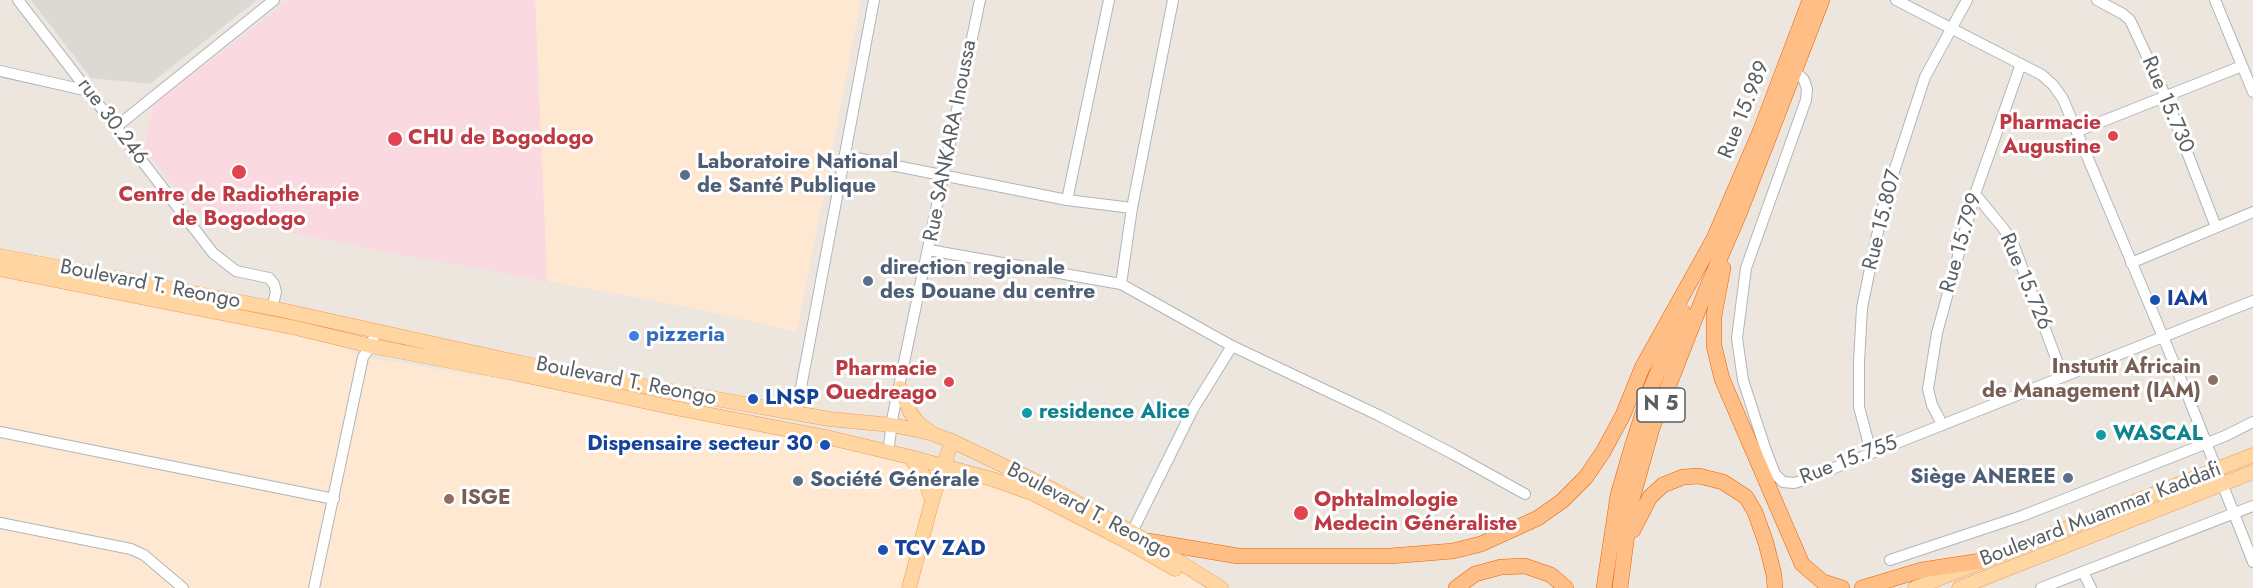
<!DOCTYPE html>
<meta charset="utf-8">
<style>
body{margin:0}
canvas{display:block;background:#ece6df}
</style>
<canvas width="2253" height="588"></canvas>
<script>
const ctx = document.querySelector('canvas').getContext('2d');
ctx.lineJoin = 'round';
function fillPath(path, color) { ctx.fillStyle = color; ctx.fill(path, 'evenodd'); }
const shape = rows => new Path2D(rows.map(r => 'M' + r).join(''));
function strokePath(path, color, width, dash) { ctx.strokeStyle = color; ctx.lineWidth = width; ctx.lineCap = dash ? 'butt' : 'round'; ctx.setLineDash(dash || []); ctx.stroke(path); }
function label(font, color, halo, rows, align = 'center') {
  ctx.font = font + ' Jost,sans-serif'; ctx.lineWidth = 6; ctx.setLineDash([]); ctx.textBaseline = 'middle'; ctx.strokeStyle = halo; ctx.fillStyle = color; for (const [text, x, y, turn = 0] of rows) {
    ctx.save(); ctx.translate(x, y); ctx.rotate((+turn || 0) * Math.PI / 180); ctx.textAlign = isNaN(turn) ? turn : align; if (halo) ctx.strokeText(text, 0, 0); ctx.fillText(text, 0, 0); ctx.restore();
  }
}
const commercial = shape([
 [535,0,861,0,797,332,692,308,547,281],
 [0,268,296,328,363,357,675,408,992,479,1172,566,1204,588,0,588]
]);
const industrial = shape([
 [31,0,257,0,150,84,91,78]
]);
const medical = shape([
 [289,0,535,0,547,281,386,252,195,212,144,149,154,103]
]);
const minor = shape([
 [18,0,213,253,236,271,269,278,274,284,276,292,272,308],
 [1896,0,2042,75,2053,85,2063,99,2187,394,2253,562],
 [2097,0,2123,14,2130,20,2165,95,2216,227],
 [2215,0,2253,92],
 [0,71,89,91],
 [1795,71,1804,80,1807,89,1806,100,1746,268,1737,338,1743,380,1765,448,1775,474,1783,482,1794,483,1804,480,2253,301],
 [116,127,274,0],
 [2078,131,2242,66],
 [846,156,1067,200,1132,208],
 [1975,194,2003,228,2013,243,2063,377],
 [1067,200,1109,0],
 [929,250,1121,284,1232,346,1378,415,1453,454,1525,494],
 [2131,263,2253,212],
 [1121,284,1132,208,1173,0],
 [796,414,874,0],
 [1942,424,1932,405,1928,389,1937,333,1975,194,2021,64],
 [0,432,334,499],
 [1871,452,1859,407,1859,362,1862,308,1873,254,1885,199,1925,77,1967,0],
 [888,453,893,415,980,0],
 [0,523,131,549,144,555,183,588],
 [1132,532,1193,409,1232,346],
 [1890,560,2022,516,2225,436,2253,422],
 [2083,572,2091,588],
 [314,588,363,357,371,346,376,330],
 [2041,588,2253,506]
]);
const major = shape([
 [0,256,272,308,521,363,677,392,829,419,892,425,930,433,952,441,1052,489,1132,532,1221,588],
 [0,269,296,328,371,346,518,374,675,408,826,437,910,457,992,479,1034,494,1128,542,1175,569],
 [900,388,910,412,918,423,929,431],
 [910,457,924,476,932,501],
 [909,588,932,501,952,441],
 [1915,588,2253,455],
 [1959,588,2253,472]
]);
const highway = shape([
 [1712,243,1760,132,1810,0],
 [1723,268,1714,316,1714,346,1722,379,1802,564,1823,582,1842,588],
 [1633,530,1650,497,1663,485,1683,477,1699,476,1723,482,1746,497,1755,512,1766,543,1774,575,1775,588],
 [1148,541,1238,556,1390,556,1453,551,1481,544,1538,518,1562,501,1586,477,1603,452,1623,415,1642,368,1716,235],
 [1456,588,1475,574,1501,567,1525,566,1551,575,1566,588],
 [1604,588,1618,495,1632,447,1651,388,1683,312],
 [1620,588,1631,503,1652,428,1707,288,1739,214,1822,0],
 [1862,588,1922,570,1981,561]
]);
const markers = [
 [2113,136,6,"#e0444e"],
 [395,139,8,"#e0444e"],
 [239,172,8,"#e0444e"],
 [685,175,6,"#5c6f8a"],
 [868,281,6,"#5c6f8a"],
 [2155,300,6,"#1a4fb4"],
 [634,336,6,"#3f7fe0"],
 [2213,380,6,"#8d6e63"],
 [949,382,6,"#e0444e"],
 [753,399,6,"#1a4fb4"],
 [1027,413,6,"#0f9aa8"],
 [2101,435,6,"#0f9aa8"],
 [825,445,6,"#1a4fb4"],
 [2068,478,6,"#5c6f8a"],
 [798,481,6,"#5c6f8a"],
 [449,499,6,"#8d6e63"],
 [1301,513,8,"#e0444e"],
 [883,550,6,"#1a4fb4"]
];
const shields = [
 [1661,405,48]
];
const shieldNames = [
 ["N 5",1661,405]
];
const streetNames = [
 ["Rue 15.730",2167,105,67],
 ["Rue 15.989",1745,110,-68],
 ["rue 30.246",112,122,53],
 ["Rue SANKARA Inoussa",951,141,-79],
 ["Rue 15.807",1883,220,-76],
 ["Rue 15.799",1962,243,-74],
 ["Rue 15.726",2025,282,67],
 ["Boulevard T. Reongo",150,285,11],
 ["Boulevard T. Reongo",626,382,11],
 ["Rue 15.755",1849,461,-21],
 ["Boulevard T. Reongo",1089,512,28],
 ["Boulevard Muammar Kaddafi",2101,515,-21]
];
const healthNames = [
 ["Pharmacie",2101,124],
 ["Augustine",2101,148],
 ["CHU de Bogodogo",408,139,"left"],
 ["Centre de Radiothérapie",239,196,"center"],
 ["de Bogodogo",239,220,"center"],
 ["Pharmacie",937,370],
 ["Ouedreago",937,394],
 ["Ophtalmologie",1314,501,"left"],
 ["Medecin Généraliste",1314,525,"left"]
];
const serviceNames = [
 ["Laboratoire National",697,163],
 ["de Santé Publique",697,187],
 ["direction regionale",880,269],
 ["des Douane du centre",880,293],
 ["Siège ANEREE",2056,478,"right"],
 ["Société Générale",810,481]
];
const transitNames = [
 ["IAM",2167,300],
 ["LNSP",765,399],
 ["Dispensaire secteur 30",813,445,"right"],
 ["TCV ZAD",895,550]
];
const shopNames = [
 ["pizzeria",646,336]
];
const educationNames = [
 ["Instutit Africain",2201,368],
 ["de Management (IAM)",2201,392],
 ["ISGE",461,499,"left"]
];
const cultureNames = [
 ["residence Alice",1039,413],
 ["WASCAL",2113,435]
];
fillPath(commercial, '#fee8d2');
fillPath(industrial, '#dcd8d4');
fillPath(medical, '#fbd9e0');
strokePath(minor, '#b0b5b8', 12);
strokePath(major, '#f29952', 15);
strokePath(highway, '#eb6100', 16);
strokePath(minor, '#fff', 10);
strokePath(major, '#ffd6a1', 14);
strokePath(highway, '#febe85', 15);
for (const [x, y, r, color] of markers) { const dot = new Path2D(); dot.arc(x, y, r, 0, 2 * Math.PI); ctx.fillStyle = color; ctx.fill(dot); strokePath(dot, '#fff', 2); }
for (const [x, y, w] of shields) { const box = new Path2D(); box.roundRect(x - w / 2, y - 17, w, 34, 4.5); ctx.fillStyle = '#fff'; ctx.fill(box); strokePath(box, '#585e61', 1.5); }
label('bold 20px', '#585e61', null, shieldNames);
label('21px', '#585e61', '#fff', streetNames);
label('bold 21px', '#be3a42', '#fff', healthNames, 'right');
label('bold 21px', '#4e5e75', '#fff', serviceNames, 'left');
label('bold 21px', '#164399', '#fff', transitNames, 'left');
label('bold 21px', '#366cbe', '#fff', shopNames, 'left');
label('bold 21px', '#785e54', '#fff', educationNames, 'right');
label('bold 21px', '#0d838f', '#fff', cultureNames, 'left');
</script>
